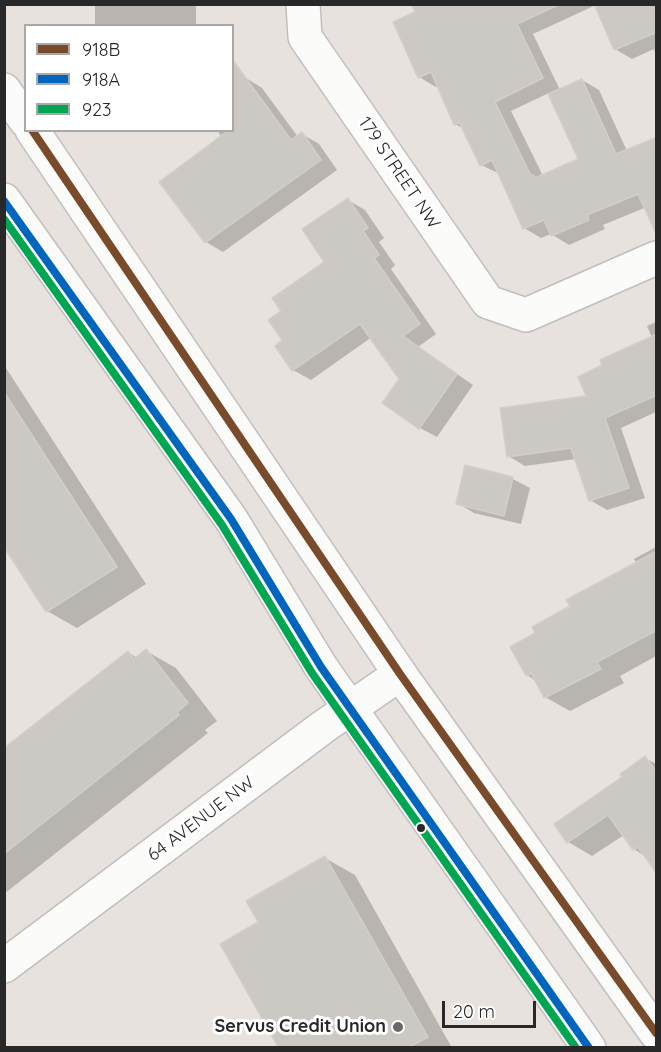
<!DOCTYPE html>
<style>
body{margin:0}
#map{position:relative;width:661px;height:1052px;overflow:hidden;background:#e7e2dd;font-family:Quicksand,sans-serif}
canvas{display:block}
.frame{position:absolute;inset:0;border:6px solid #282828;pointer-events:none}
.legend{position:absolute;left:24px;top:24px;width:210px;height:108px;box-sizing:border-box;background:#fff;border:2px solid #a9a9a9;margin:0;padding:8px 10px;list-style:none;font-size:18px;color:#282828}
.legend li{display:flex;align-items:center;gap:12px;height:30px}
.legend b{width:30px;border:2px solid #a9a9a9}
.scale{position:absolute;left:442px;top:1001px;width:94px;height:27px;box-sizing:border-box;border:3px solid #282828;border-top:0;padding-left:8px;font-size:18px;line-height:21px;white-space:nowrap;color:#282828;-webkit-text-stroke:4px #fff;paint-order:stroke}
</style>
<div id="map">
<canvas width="661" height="1052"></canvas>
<div class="frame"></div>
<ul class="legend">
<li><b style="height:8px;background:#7a4b2a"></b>918B</li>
<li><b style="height:8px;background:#0065bd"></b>918A</li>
<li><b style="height:8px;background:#00a651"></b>923</li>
</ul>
<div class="scale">20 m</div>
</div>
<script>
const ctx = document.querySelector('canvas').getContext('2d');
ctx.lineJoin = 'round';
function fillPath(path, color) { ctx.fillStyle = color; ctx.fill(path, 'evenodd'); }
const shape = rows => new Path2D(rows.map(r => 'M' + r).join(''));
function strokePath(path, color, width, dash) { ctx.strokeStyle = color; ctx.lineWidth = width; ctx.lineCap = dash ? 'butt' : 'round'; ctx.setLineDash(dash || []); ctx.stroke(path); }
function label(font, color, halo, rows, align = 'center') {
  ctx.font = font + ' Quicksand,sans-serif'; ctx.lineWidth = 6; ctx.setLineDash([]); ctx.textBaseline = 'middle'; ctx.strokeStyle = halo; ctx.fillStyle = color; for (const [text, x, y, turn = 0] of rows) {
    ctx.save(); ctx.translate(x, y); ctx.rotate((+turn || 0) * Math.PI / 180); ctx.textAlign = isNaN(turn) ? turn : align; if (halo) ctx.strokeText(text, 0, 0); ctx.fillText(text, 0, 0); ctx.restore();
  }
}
const shadow = shape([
 [111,4,196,4,196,26,95,26,95,5],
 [464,4,656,4,656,55,654,49,632,59,615,49,596,5,533,34,560,90,582,80,599,90,627,151,654,204,603,225,605,229,569,245,551,234,541,238,524,228,500,174,481,165,464,129,455,124,439,86,436,87,419,77],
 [549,93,580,159,543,176,511,111],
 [246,78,262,88,298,137,302,134,319,144,337,170,223,252,206,242,222,138,217,130,232,130],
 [348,200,365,210,384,238,379,242,395,265,391,269,436,334,418,347,473,385,437,437,420,428,401,379,372,337,311,380,293,370,284,341,283,312,326,263],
 [656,322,656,412,621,428,645,498,607,510,590,500,576,459,525,466,508,456,588,397,652,338,647,326],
 [4,365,146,584,77,628,47,611,4,544],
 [466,467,513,479,530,488,521,524,474,513,457,503],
 [656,547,656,656,620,676,624,683,570,711,545,697,536,681,527,675,537,634,572,607,637,564,634,559],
 [146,651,176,668,217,721,205,730,208,733,4,894,4,750,128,652,137,658],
 [645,758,656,764,656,871,646,857,634,849,624,835,592,856,568,842,624,778],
 [325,858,355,875,452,1048,280,1048,222,944,260,923]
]);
const building = shape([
 [411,4,560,4,517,24,543,78,495,102,531,176,533,175,535,178,578,159,548,94,582,79,616,154,657,137,657,236,638,194,587,215,589,220,551,236,544,220,523,229,492,160,480,166,459,122,454,125,431,72,418,78,393,22,415,12,411,4],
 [594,4,657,4,657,32,614,50,594,4],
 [232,59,291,140,302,132,321,160,205,243,159,182,229,130,232,130,232,59],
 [348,198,368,228,363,231,379,255,374,258,420,324,403,336,457,374,419,429,382,403,399,379,360,324,292,371,275,346,282,340,268,320,281,311,272,298,324,262,302,229,348,198],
 [657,334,657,395,605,418,629,488,589,501,571,448,507,457,500,408,586,396,578,377,602,365,600,360,657,334],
 [4,392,117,567,46,612,4,547,4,392],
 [465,465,513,477,504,516,456,504,465,465],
 [657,551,657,630,597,662,601,669,544,698,531,673,526,676,510,647,535,633,532,627,570,606,566,600,657,551],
 [146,649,188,703,177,712,179,715,4,854,4,748,128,651,134,659,146,649],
 [645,756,657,773,657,874,638,847,633,850,608,815,567,843,554,824,622,777,620,774,645,756],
 [325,856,428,1037,409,1047,278,1047,220,944,258,922,246,901,325,856]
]);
const minor = shape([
 [303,4,305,37,488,302,526,315,656,258]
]);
const tertiary = shape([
 [4,966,323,727,400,674]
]);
const secondary = shape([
 [4,90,26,121],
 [32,130,400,674,656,1033],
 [4,200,231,519,321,667,589,1048]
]);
const bus1 = shape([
 [32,130,400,674,656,1033]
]);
const bus2 = shape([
 [4,201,231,519,321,667,589,1048]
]);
const bus3 = shape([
 [4,219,222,525,312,673,576,1048]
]);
const markers = [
 [421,828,5,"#282828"],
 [398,1027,6,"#6b6967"]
];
const streetNames = [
 ["179 STREET NW",399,173,56],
 ["64 AVENUE NW",201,819,-37]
];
const poiNames = [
 ["Servus Credit Union",386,1027]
];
fillPath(shadow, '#0003');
fillPath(building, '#ccc8c4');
strokePath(building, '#d2cec9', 1.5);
strokePath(minor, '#c0bebf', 36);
strokePath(tertiary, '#c0bebf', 36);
strokePath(secondary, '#c0bebf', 36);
strokePath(minor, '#fbfbfa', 33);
strokePath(tertiary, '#fbfbfa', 33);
strokePath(secondary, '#fbfbfa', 33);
strokePath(bus1, '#7a4b2a', 8);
strokePath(bus2, '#0065bd', 8);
strokePath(bus3, '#00a651', 8);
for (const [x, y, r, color] of markers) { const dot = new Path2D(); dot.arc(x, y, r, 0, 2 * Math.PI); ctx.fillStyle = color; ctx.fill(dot); strokePath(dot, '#fff', 2); }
label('18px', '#282828', '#fff', streetNames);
label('bold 18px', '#282828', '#fff', poiNames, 'right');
</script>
